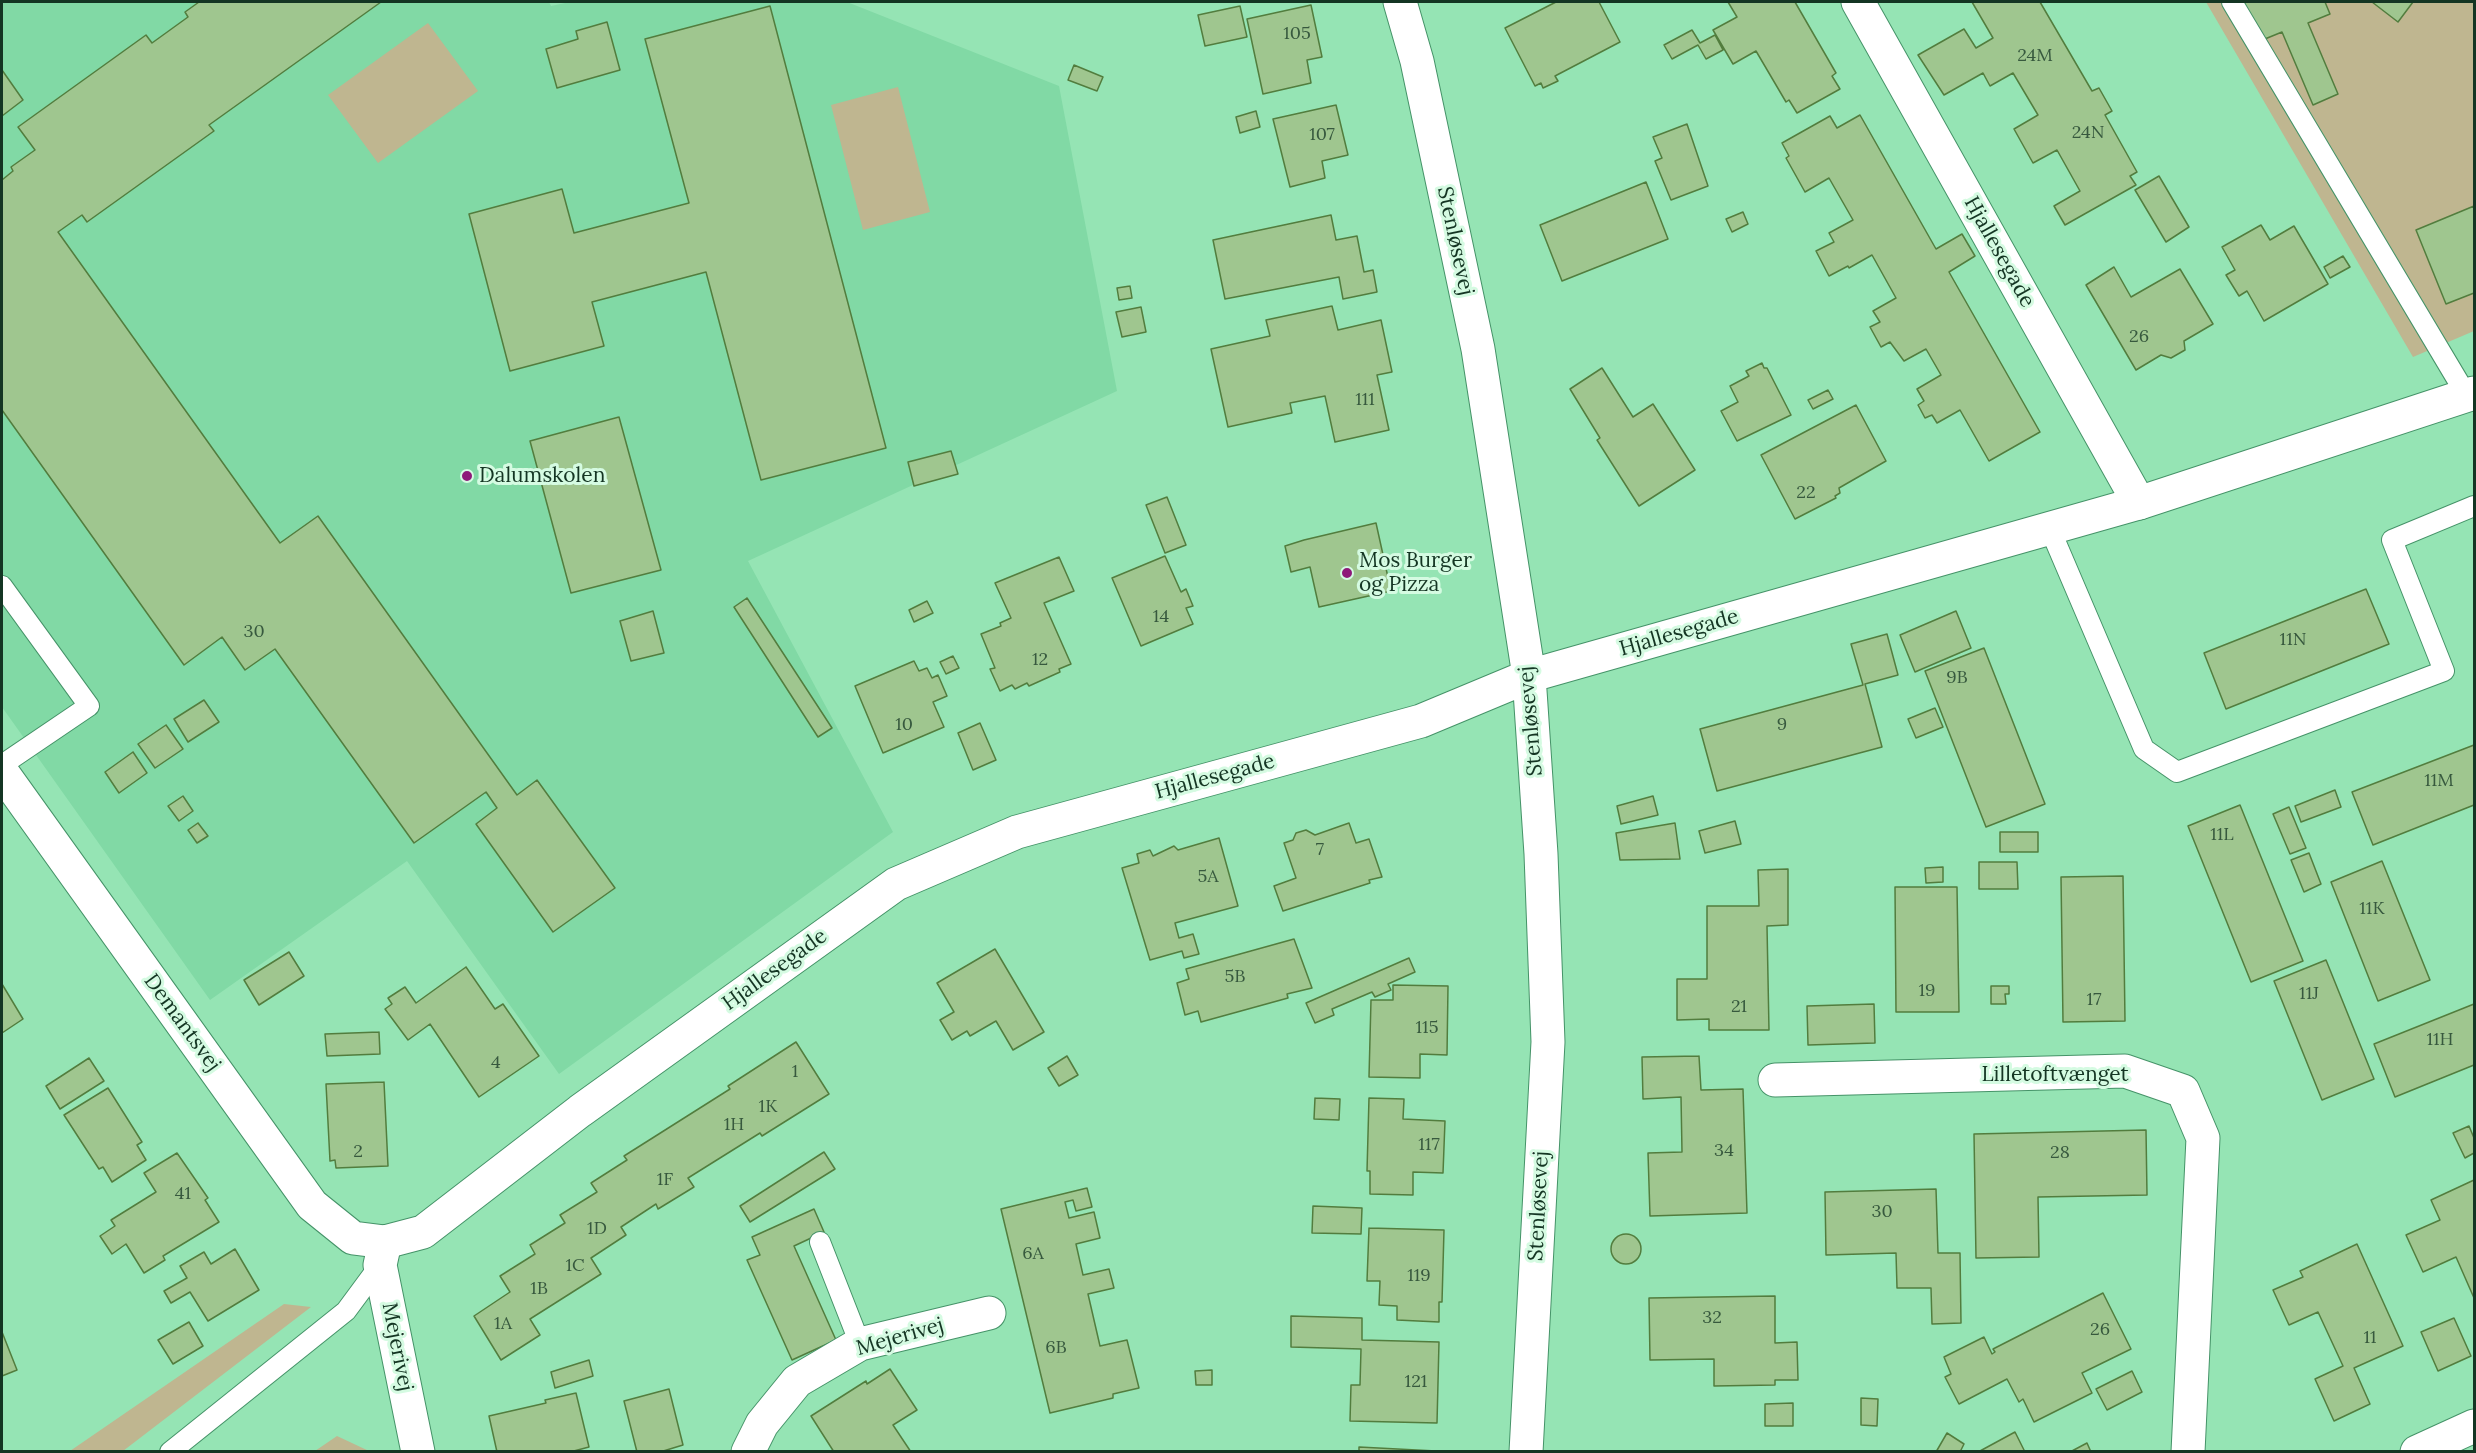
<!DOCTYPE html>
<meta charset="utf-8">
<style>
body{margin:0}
#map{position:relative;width:2476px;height:1453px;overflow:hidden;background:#95e4b4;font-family:Lora,serif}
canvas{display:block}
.frame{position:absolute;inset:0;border:3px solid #143523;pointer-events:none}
</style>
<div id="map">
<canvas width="2476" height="1453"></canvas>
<div class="frame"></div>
</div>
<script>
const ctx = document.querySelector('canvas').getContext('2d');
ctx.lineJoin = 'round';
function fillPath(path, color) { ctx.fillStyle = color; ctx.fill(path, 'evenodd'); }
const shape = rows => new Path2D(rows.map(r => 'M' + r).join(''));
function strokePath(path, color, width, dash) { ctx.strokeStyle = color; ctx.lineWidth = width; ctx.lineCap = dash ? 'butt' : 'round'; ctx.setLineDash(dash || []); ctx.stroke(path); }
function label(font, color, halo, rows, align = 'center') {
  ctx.font = font + ' Lora,serif'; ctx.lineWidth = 6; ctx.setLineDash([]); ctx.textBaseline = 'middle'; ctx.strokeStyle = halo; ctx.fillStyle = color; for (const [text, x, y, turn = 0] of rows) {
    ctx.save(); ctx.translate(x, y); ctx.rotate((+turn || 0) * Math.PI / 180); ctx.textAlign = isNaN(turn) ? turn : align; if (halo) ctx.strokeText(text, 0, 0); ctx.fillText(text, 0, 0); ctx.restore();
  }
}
const built = shape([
 [2,2,549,2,551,6,570,2,847,2,1059,86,1117,391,748,561,893,832,559,1074,407,861,210,1000,2,707]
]);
const green = shape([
 [2206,2,2474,2,2474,331,2413,357],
 [428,23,478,91,378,163,328,95],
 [898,87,930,212,863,230,831,105],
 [284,1304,311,1307,123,1451,70,1451],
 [337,1436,369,1451,315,1451]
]);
const building = shape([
 [199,2,381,2,209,125,214,131,87,222,82,215,58,232,280,543,318,516,517,795,537,780,615,888,553,932,476,824,497,808,486,792,414,843,275,649,245,670,222,637,184,665,2,410,2,180,13,171,11,167,35,150,18,127,146,35,152,43,188,17,185,12,199,2],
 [1556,2,1599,2,1620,42,1555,76,1558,81,1543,88,1541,83,1535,86,1505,28,1556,2],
 [1728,2,1795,2,1836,73,1832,76,1840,89,1797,113,1789,100,1786,102,1756,51,1733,64,1713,30,1737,17,1728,2],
 [1972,2,2040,2,2092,91,2099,88,2112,111,2105,115,2137,172,2130,176,2136,185,2065,225,2054,206,2080,191,2057,150,2033,163,2014,129,2038,115,2013,73,1990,86,1983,73,1944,95,1918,55,1964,29,1976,48,1993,38,1972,2],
 [2247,2,2325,2,2330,14,2308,23,2338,94,2313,105,2282,32,2260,41,2244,3,2247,2],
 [2372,2,2413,2,2398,22,2372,2],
 [1311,5,1322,57,1307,60,1311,83,1263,94,1247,19,1311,5],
 [770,6,886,448,761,480,706,272,592,302,604,346,510,371,469,214,562,189,574,233,689,203,645,39,770,6],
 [1240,6,1247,37,1205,46,1198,15,1240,6],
 [607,22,620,70,557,88,546,49,578,39,576,31,607,22],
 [1692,30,1700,43,1715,35,1723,50,1706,59,1698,45,1672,59,1664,45,1692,30],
 [1074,65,1103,77,1097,91,1068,80,1074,65],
 [2,70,23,100,2,116,2,70],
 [1336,105,1348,155,1322,161,1325,178,1290,187,1273,119,1336,105],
 [1256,111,1260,127,1240,133,1236,117,1256,111],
 [1860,115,1936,249,1962,234,1975,256,1949,272,2040,432,1989,461,1960,410,1937,423,1932,415,1925,418,1918,405,1924,401,1917,389,1941,375,1926,349,1904,361,1890,342,1881,347,1870,327,1880,322,1873,311,1896,298,1872,255,1849,268,1848,266,1829,276,1816,251,1834,242,1829,233,1853,220,1829,178,1805,192,1786,158,1789,156,1782,143,1830,116,1837,128,1860,115],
 [1687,124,1708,186,1671,200,1655,161,1662,158,1653,137,1687,124],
 [2159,176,2189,227,2166,242,2135,190,2159,176],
 [1646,182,1668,239,1562,281,1540,225,1646,182],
 [2474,206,2474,293,2446,304,2416,230,2474,206],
 [1743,212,1748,224,1732,232,1726,219,1743,212],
 [1331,215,1336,240,1357,236,1364,272,1373,270,1377,292,1343,299,1339,277,1225,299,1213,240,1331,215],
 [2261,225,2270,240,2294,226,2328,284,2264,321,2247,291,2239,296,2226,275,2235,270,2222,247,2261,225],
 [2343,256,2350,267,2330,278,2324,267,2343,256],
 [2114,267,2131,297,2180,269,2213,324,2184,341,2185,350,2171,358,2161,355,2136,370,2086,285,2114,267],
 [1130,286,1132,298,1119,300,1117,288,1130,286],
 [1332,306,1338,330,1381,320,1392,372,1377,375,1389,430,1335,442,1325,396,1290,403,1292,413,1228,427,1211,349,1270,336,1266,320,1332,306],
 [1141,307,1146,332,1122,337,1116,312,1141,307],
 [1762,363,1764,368,1767,368,1791,415,1737,441,1721,411,1738,402,1730,386,1749,376,1746,371,1762,363],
 [1602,368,1633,417,1653,404,1695,470,1639,506,1597,440,1600,438,1570,389,1602,368],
 [1828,390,1833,399,1813,409,1808,400,1828,390],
 [1856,405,1886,461,1839,488,1840,493,1835,496,1836,498,1795,519,1761,455,1856,405],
 [619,417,661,570,571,593,530,441,619,417],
 [951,451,958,474,914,486,908,462,951,451],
 [1167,497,1186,545,1165,553,1146,505,1167,497],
 [1376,523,1391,591,1319,607,1310,567,1291,572,1285,546,1304,540,1376,523],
 [1165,556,1181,592,1186,589,1193,606,1186,608,1193,624,1141,646,1112,578,1165,556],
 [1059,557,1074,591,1044,603,1071,664,1059,669,1060,672,1029,686,1027,683,1015,689,1012,685,1000,691,990,669,995,668,981,634,1001,626,1000,623,1011,618,995,583,1059,557],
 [2366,589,2389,644,2226,709,2204,653,2366,589],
 [747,598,832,728,818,737,734,607,747,598],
 [927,601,933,613,914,622,909,610,927,601],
 [653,611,664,653,631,661,620,621,653,611],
 [1956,611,1971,648,1915,672,1900,635,1956,611],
 [1887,634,1898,675,1865,684,1882,747,1717,791,1700,729,1863,685,1851,644,1887,634],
 [1984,648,2045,804,1986,827,1925,671,1984,648],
 [953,656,959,668,946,674,940,662,953,656],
 [914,661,919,671,927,668,932,678,938,675,947,696,933,702,944,727,883,753,855,686,914,661],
 [204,700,219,722,188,742,174,719,204,700],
 [1935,708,1943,727,1916,738,1908,719,1935,708],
 [980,723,996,760,973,770,958,733,980,723],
 [166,725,183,749,155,768,138,744,166,725],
 [2474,745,2474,805,2373,845,2352,792,2474,745],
 [133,752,147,773,119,793,105,772,133,752],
 [2335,790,2341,807,2301,822,2295,806,2335,790],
 [183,796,193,811,179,821,168,806,183,796],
 [1653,796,1658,815,1621,824,1617,806,1653,796],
 [2240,805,2303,961,2251,982,2188,826,2240,805],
 [2289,807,2306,848,2290,854,2273,814,2289,807],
 [1735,821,1741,844,1705,853,1699,831,1735,821],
 [198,823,208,836,197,843,188,830,198,823],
 [1349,823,1356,843,1369,839,1382,877,1369,880,1370,883,1283,911,1274,886,1296,878,1284,843,1293,840,1296,833,1306,830,1315,835,1349,823],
 [1675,823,1680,859,1620,860,1616,833,1675,823],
 [2000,832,2038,832,2038,852,2000,852,2000,832],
 [1219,838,1238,906,1175,923,1179,938,1193,934,1199,954,1184,958,1182,951,1150,960,1122,868,1139,863,1137,854,1150,850,1153,856,1174,846,1178,850,1219,838],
 [2309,853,2321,884,2304,892,2291,860,2309,853],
 [2382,861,2430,980,2378,1001,2331,882,2382,861],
 [1979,862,2017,862,2018,889,1979,889,1979,862],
 [1943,867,1943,882,1926,883,1925,868,1943,867],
 [1788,869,1788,925,1767,926,1769,1030,1709,1030,1709,1019,1677,1020,1677,979,1707,979,1707,906,1759,906,1758,870,1788,869],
 [2123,876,2125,1021,2063,1022,2061,877,2123,876],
 [1895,887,1957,887,1959,1012,1896,1012,1895,887],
 [1294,939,1312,988,1287,994,1288,998,1201,1022,1198,1011,1185,1015,1177,983,1189,979,1186,969,1294,939],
 [995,949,1044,1032,1013,1050,996,1021,970,1036,967,1031,952,1040,940,1020,954,1012,937,983,995,949],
 [289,952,304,976,259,1005,244,980,289,952],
 [1409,958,1415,972,1388,984,1391,990,1375,997,1372,992,1332,1009,1334,1015,1315,1023,1306,1003,1409,958],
 [2326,960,2374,1079,2322,1100,2274,981,2326,960],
 [466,967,495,1009,503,1004,539,1056,479,1097,430,1024,408,1040,385,1009,392,1004,388,998,405,987,416,1003,466,967],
 [2,984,23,1019,2,1033,2,984],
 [1393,985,1448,986,1447,1055,1420,1054,1420,1078,1369,1077,1371,1000,1393,1000,1393,985],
 [1991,986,2009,986,2009,994,2005,994,2006,1004,1991,1004,1991,986],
 [1874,1004,1875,1043,1808,1045,1807,1006,1874,1004],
 [2474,1004,2474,1065,2395,1097,2374,1044,2474,1004],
 [379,1032,380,1054,327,1056,325,1034,379,1032],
 [796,1042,829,1094,762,1136,760,1133,688,1178,694,1187,658,1209,656,1204,621,1227,626,1235,591,1258,601,1274,530,1319,540,1335,501,1360,474,1316,510,1292,500,1276,535,1254,530,1245,565,1223,560,1215,597,1192,591,1183,627,1160,624,1156,730,1089,728,1086,796,1042],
 [1067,1056,1078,1075,1059,1086,1048,1068,1067,1056],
 [1699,1056,1701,1090,1743,1089,1747,1213,1650,1216,1648,1153,1682,1152,1681,1097,1643,1099,1642,1057,1699,1056],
 [89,1058,104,1081,60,1109,46,1086,89,1058],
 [384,1082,388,1166,336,1168,335,1160,330,1161,326,1084,384,1082],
 [108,1088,142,1142,137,1145,146,1160,112,1182,103,1167,99,1169,64,1115,108,1088],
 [1315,1098,1340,1099,1339,1120,1314,1119,1315,1098],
 [1369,1098,1404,1099,1403,1119,1445,1121,1443,1173,1413,1172,1413,1195,1370,1194,1370,1171,1367,1171,1369,1098],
 [2469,1126,2474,1138,2474,1153,2465,1158,2453,1133,2469,1126],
 [2146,1130,2147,1195,2038,1197,2039,1257,1976,1258,1974,1134,2146,1130],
 [824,1152,835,1169,750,1222,740,1206,824,1152],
 [177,1153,208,1198,205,1200,219,1222,163,1256,165,1260,144,1273,126,1244,112,1254,100,1236,115,1226,111,1220,156,1192,144,1173,177,1153],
 [2474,1180,2474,1298,2456,1257,2423,1272,2406,1235,2440,1220,2431,1200,2474,1180],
 [1087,1188,1092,1207,1076,1211,1073,1200,1065,1202,1069,1218,1094,1212,1100,1238,1076,1244,1083,1275,1109,1269,1114,1288,1088,1294,1100,1346,1127,1340,1139,1388,1113,1394,1113,1398,1050,1413,1001,1209,1087,1188],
 [1936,1189,1938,1253,1960,1253,1961,1323,1932,1324,1931,1288,1897,1288,1896,1253,1826,1255,1825,1192,1936,1189],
 [1313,1206,1362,1208,1361,1234,1312,1233,1313,1206],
 [814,1209,824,1232,794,1246,836,1340,792,1360,747,1260,760,1255,752,1237,814,1209],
 [1369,1228,1444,1230,1442,1302,1439,1302,1439,1322,1397,1320,1397,1306,1379,1305,1380,1281,1367,1281,1369,1228],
 '1611 1249a15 15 0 1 1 30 0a15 15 0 1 1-30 0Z',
 [2357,1244,2403,1346,2354,1368,2370,1404,2334,1421,2315,1379,2343,1366,2318,1312,2289,1325,2273,1290,2303,1277,2300,1271,2357,1244],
 [235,1249,259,1290,208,1321,190,1292,171,1303,164,1291,187,1278,180,1266,204,1252,211,1264,235,1249],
 [2103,1293,2131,1349,2082,1373,2092,1393,2034,1422,2023,1399,2019,1402,2007,1379,1959,1404,1945,1377,1951,1374,1944,1357,1984,1337,1992,1354,1995,1352,1993,1349,2103,1293],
 [1775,1296,1775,1343,1797,1342,1798,1380,1775,1380,1775,1385,1714,1386,1714,1359,1650,1360,1649,1298,1775,1296],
 [1291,1316,1362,1318,1362,1340,1439,1342,1437,1423,1350,1421,1351,1385,1360,1385,1361,1349,1291,1347,1291,1316],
 [2454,1318,2471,1356,2438,1371,2421,1332,2454,1318],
 [189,1322,203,1346,173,1364,158,1340,189,1322],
 [2,1332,17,1370,2,1376,2,1332],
 [589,1360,593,1376,555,1388,551,1372,589,1360],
 [890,1369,917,1410,893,1425,911,1452,834,1452,811,1416,866,1381,867,1384,890,1369],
 [1212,1370,1212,1385,1196,1385,1195,1371,1212,1370],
 [2132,1371,2142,1392,2107,1410,2096,1389,2132,1371],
 [669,1389,683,1445,660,1452,637,1452,624,1401,669,1389],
 [576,1393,589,1447,570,1452,497,1452,489,1416,546,1403,545,1400,576,1393],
 [1861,1398,1878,1399,1877,1426,1861,1425,1861,1398],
 [1793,1403,1793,1426,1765,1426,1765,1404,1793,1403],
 [2015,1432,2025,1452,1980,1452,1980,1451,2015,1432],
 [1947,1433,1964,1444,1960,1452,1936,1452,1947,1433],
 [2087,1443,2091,1452,2070,1452,2087,1443],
 [1359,1447,1436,1451,1436,1452,1359,1452,1359,1447]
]);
const lane = shape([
 [2232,2,2467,396],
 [2050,529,2144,749,2177,772,2444,671,2392,540,2474,506],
 [2,586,89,706,2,765],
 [820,1242,860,1344],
 [170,1452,346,1311,380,1265]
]);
const street = shape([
 [1858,2,2139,503],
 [1775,1080,2125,1071,2183,1091,2203,1138,2188,1452],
 [385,1242,380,1265,418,1452],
 [748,1452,762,1424,797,1381,860,1344,989,1313],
 [2417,1452,2474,1426]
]);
const secondary = shape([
 [1400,2,1417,61,1478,349,1529,676,1541,854,1548,1042,1526,1452],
 [2,772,312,1205,353,1238,385,1242,423,1232,580,1111,896,884,1017,832,1421,721,1529,676,2139,503,2474,393]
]);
const markers = [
 [467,476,6,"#8e1979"],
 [1347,573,6,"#8e1979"]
];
const numberNames = [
 ["105",1297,34],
 ["24M",2035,56],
 ["24N",2088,133],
 ["107",1322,135],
 ["26",2139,337],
 ["111",1365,400],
 ["22",1806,493],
 ["14",1161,617],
 ["30",254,632],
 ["11N",2293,640],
 ["12",1040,660],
 ["9B",1957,678],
 ["10",904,725],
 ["9",1782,725],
 ["11M",2439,781],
 ["11L",2222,835],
 ["7",1320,850],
 ["5A",1208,877],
 ["11K",2372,909],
 ["5B",1235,977],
 ["19",1927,991],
 ["11J",2309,994],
 ["17",2094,1000],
 ["21",1739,1007],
 ["115",1427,1028],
 ["11H",2440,1040],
 ["4",496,1063],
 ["1",795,1072],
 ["1K",768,1107],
 ["1H",734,1125],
 ["117",1429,1145],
 ["34",1724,1151],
 ["2",358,1152],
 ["28",2060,1153],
 ["1F",665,1180],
 ["41",183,1194],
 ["30",1882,1212],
 ["1D",597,1229],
 ["6A",1033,1254],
 ["1C",575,1266],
 ["119",1419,1276],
 ["1B",539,1289],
 ["32",1712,1318],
 ["1A",503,1324],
 ["26",2100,1330],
 ["11",2370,1338],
 ["6B",1056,1348],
 ["121",1416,1382]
];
const streetNames = [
 ["Stenløsevej",1455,241,78],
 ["Hjallesegade",1999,252,61],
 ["Hjallesegade",1679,633,-16],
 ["Stenløsevej",1531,721,-95],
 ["Hjallesegade",1215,777,-15],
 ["Hjallesegade",775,970,-36],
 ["Demantsvej",182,1023,54],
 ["Lilletoftvænget",2055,1075],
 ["Stenløsevej",1539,1206,-87],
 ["Mejerivej",900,1337,-16],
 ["Mejerivej",397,1347,79]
];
const poiNames = [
 ["Dalumskolen",479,476],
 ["Mos Burger",1359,561],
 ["og Pizza",1359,585]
];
fillPath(built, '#81d9a5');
fillPath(green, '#bfb690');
fillPath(building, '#9fc68f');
strokePath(building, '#527d3e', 1.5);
strokePath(lane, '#459368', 22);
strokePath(street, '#459368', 35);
strokePath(secondary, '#459368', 35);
strokePath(lane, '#fff', 20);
strokePath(street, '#fff', 33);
strokePath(secondary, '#fff', 33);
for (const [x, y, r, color] of markers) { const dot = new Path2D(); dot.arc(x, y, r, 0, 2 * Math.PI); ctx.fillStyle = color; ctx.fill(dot); strokePath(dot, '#d5fbe2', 2); }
label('18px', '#37593e', null, numberNames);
label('21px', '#143523', '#d5fbe2', streetNames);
label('21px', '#143523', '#d5fbe2', poiNames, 'left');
</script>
